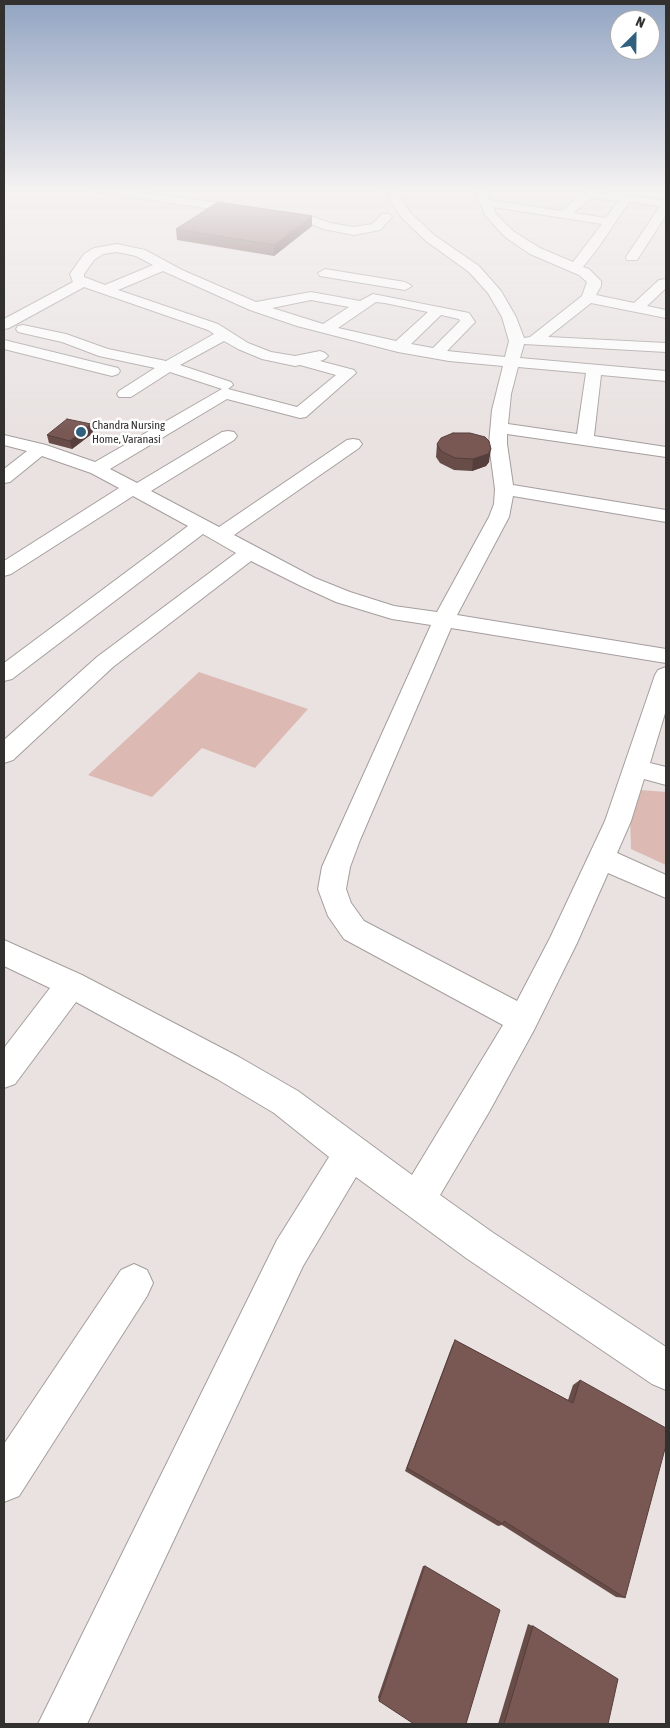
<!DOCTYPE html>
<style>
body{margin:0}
#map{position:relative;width:670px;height:1728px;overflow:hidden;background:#e9e2e1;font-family:"Asap Condensed",sans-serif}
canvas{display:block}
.frame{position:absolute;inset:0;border:5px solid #333030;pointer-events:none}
.north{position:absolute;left:610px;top:10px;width:50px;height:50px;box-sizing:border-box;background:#fff;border:1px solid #adacac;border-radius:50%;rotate:23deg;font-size:14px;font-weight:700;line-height:20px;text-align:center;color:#333030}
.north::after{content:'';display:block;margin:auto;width:18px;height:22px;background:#2f617f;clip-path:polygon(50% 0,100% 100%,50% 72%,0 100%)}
</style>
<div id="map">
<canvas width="670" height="1728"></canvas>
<div class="frame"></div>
<div class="north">N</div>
</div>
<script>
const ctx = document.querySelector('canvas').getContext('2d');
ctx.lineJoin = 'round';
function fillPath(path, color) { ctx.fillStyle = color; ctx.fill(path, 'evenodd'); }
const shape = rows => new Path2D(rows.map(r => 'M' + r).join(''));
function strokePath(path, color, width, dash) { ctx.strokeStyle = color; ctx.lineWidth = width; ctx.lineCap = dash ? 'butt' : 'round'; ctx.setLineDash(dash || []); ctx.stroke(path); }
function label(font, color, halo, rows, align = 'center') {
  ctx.font = font + ' "Asap Condensed",sans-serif'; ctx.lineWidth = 5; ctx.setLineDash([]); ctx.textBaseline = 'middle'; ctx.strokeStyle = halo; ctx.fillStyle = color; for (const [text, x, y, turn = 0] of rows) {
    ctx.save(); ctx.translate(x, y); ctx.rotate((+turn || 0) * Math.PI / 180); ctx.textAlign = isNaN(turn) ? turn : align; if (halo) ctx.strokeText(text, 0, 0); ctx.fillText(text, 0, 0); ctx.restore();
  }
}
const green = shape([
 [199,672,308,709,255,768,202,748,152,797,88,775],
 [641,790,666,792,666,865,631,849,630,814]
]);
const minor = shape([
 [95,190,126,190,311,216,330,223,354,227,372,224,382,214,390,214,392,217,380,230,354,235,323,229,309,223,101,193,95,190],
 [384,190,396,190,410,212,434,235,479,266,501,291,516,317,524,338,530,337,582,296,587,282,579,275,530,254,505,237,485,215,481,205,477,202,479,200,474,190,486,190,490,200,562,211,579,195,589,191,666,200,666,215,637,260,627,260,626,257,660,206,629,202,598,248,583,267,589,269,601,281,601,286,596,295,634,303,659,280,666,279,666,288,647,306,666,310,666,318,591,303,548,337,666,343,666,352,524,344,520,358,666,371,666,381,601,375,594,436,666,447,666,457,507,434,507,444,513,485,666,510,666,522,513,496,509,517,457,615,666,649,666,663,451,628,360,840,350,867,346,889,351,903,364,921,517,1001,550,938,605,821,655,675,658,670,666,667,666,710,650,763,666,767,666,785,644,779,631,821,617,853,666,875,666,898,608,873,577,943,534,1030,489,1112,440,1195,492,1232,666,1347,666,1390,652,1384,466,1258,356,1177,303,1266,87,1724,38,1724,277,1240,329,1157,274,1113,217,1079,76,1002,15,1084,4,1088,4,1048,50,988,4,966,4,940,82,975,239,1057,298,1091,412,1175,503,1025,344,939,328,916,318,889,322,867,334,840,431,625,392,619,336,602,301,586,251,561,113,667,13,760,4,763,4,740,97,657,236,553,203,534,12,679,4,681,4,663,188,526,133,496,11,574,4,576,4,561,119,488,91,473,42,456,10,482,4,483,4,469,27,451,4,445,4,435,46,445,95,462,222,389,170,372,131,397,119,397,117,394,119,391,155,368,99,356,62,342,18,332,16,329,18,326,23,325,66,334,108,349,166,361,214,334,208,330,84,287,9,328,4,329,4,319,73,282,70,274,84,254,94,248,117,244,145,250,182,270,256,302,311,292,360,301,373,294,469,313,475,322,447,351,505,357,509,341,502,317,488,293,469,272,426,241,401,217,384,190],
 [591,198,618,201,606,218,574,213,591,198],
 [493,207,602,224,573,262,540,248,513,231,496,214,493,207],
 [117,252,136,256,153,265,105,285,84,277,84,274,94,260,103,254,117,252],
 [163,271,250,310,297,326,398,352,449,361,503,366,492,410,489,444,495,489,494,504,489,517,437,612,394,606,350,592,315,578,234,535,359,448,362,444,359,440,353,439,347,440,219,527,151,491,234,440,237,436,234,432,228,431,222,432,137,483,110,469,227,399,300,418,306,417,356,373,354,370,320,361,325,359,328,356,325,353,320,351,295,356,271,352,248,343,218,324,118,290,163,271],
 [311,300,349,307,323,324,272,308,311,300],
 [376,302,385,303,428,312,396,341,338,328,376,302],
 [441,315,459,319,460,321,433,348,411,344,441,315],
 [224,341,238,349,262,359,295,366,300,365,336,375,297,407,228,389,233,385,231,382,180,365,224,341],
 [518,367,586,373,577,434,508,424,511,394,518,367],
 [325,269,405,282,412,286,405,290,320,276,318,273,325,269],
 [4,340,118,368,120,371,118,374,112,376,4,349,4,340],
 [134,1264,147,1270,153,1283,147,1296,19,1496,4,1502,4,1444,121,1270,134,1264]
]);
const wall = shape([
 [312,226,274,256,177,240,176,229],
 [91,424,93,433,72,449,49,443,47,435],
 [437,444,489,462,486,466,472,471,454,470,440,463,436,457],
 [455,1340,568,1400,573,1385,580,1380,625,1598,616,1597,502,1525,498,1526,405,1471,452,1346],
 [423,1566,425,1566,379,1701,378,1697],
 [528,1624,533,1626,608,1724,498,1724]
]);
const shadedWall = shape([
 [312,216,312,226,274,256,274,245],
 [91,424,93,433,72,449,70,441],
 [491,449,489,462,486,466,472,471,473,459]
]);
const building = shape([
 [218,202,312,216,274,245,176,229,218,202],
 [67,419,91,424,70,441,47,435,67,419],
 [453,433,470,433,485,437,489,441,491,449,488,454,473,459,455,458,441,451,437,444,441,438,453,433],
 [455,1340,573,1403,580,1380,666,1428,666,1445,625,1598,504,1521,503,1524,407,1468,455,1340],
 [425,1566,500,1610,466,1724,414,1724,379,1701,425,1566],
 [533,1626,618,1679,608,1724,504,1724,533,1626]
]);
const markers = [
 [81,432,6,"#2f617f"]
];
const farPoinames = [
 ["Chandra Nursing",92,425],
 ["Home, Varanasi",92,439]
];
fillPath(green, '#ddb9b4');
strokePath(minor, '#a59e9d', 2);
fillPath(minor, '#fff');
fillPath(wall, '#684c48');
fillPath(shadedWall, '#553e3b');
fillPath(building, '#795854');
strokePath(building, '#553e3b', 1);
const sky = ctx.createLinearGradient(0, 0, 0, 432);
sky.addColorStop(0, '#92a4c2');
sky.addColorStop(0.44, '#f5f2f2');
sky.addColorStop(1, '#f5f2f200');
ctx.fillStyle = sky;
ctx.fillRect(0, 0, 670, 432);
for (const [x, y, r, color] of markers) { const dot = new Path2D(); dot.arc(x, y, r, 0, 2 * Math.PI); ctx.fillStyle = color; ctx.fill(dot); strokePath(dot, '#fff', 2); }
label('12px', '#333030', '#fff', farPoinames, 'left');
</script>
